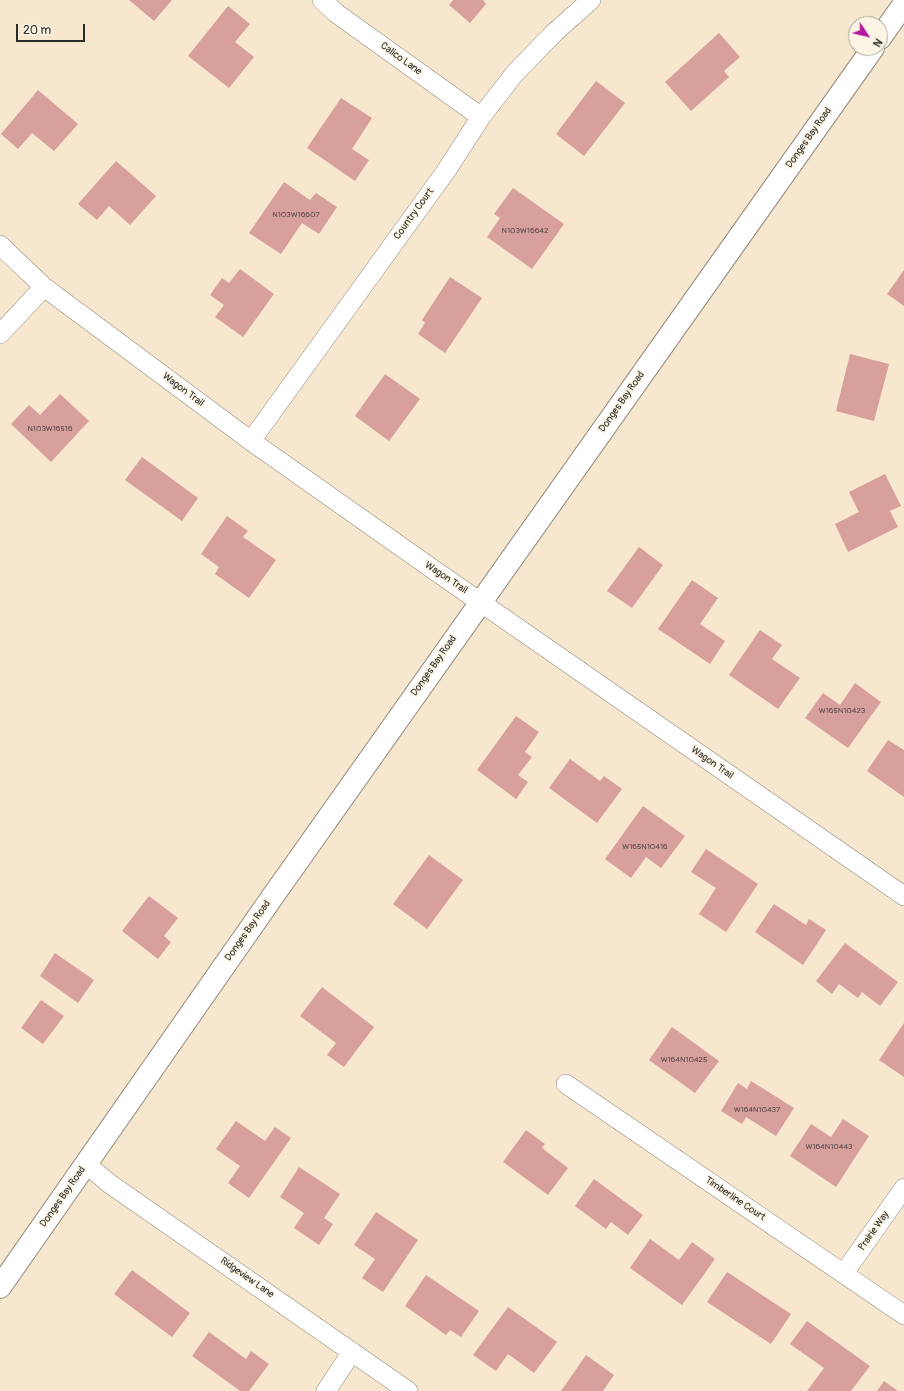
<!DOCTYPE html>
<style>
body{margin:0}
#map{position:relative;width:904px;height:1391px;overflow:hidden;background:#f7e7ce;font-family:Pangolin,sans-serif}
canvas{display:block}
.north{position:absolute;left:848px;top:16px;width:40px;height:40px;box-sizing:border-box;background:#fcf5e5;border:1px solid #a8a49b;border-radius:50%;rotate:125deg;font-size:11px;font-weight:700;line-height:16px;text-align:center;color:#2b2b2b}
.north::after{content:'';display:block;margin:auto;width:14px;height:18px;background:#b5179e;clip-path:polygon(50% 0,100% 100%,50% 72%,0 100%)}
.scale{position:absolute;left:16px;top:24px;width:69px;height:18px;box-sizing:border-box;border:2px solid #2b2b2b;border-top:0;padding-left:5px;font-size:12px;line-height:14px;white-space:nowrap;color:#2b2b2b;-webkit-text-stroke:3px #fcf5e5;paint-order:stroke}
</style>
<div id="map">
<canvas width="904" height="1391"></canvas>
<div class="north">N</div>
<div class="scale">20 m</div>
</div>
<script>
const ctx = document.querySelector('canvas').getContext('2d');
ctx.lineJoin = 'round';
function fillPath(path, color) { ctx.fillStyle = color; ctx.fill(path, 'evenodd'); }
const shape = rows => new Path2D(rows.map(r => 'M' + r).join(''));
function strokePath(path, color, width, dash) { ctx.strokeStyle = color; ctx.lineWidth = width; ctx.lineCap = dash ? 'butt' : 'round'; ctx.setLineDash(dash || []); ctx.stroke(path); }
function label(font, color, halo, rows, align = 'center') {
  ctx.font = font + ' Pangolin,sans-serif'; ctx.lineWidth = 3.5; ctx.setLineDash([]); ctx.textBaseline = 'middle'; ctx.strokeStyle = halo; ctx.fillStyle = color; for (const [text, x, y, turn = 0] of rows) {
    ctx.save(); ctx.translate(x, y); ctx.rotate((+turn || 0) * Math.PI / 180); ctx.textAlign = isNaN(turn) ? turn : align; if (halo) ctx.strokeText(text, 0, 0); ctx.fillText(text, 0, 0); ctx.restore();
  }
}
const building = shape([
 [129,0,172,0,154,21],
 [453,0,483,0,486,4,470,23,449,5],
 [228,6,250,24,235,42,254,57,229,88,188,56],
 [719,33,740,57,724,71,729,77,691,111,665,82],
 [596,81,625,103,584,156,556,134],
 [38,90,78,124,54,151,32,133,18,149,1,134],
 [341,98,372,118,352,149,369,160,355,181,307,148],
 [116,161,156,196,130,225,109,206,97,220,78,204],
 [284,182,310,200,316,193,337,207,319,234,302,223,281,254,249,233],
 [513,188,564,224,532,269,487,237,500,218,494,214],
 [240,269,274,294,243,337,215,317,224,305,210,295,222,278,229,283],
 [904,270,904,306,887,294],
 [450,277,482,298,445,353,418,334,425,323,422,320],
 [850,354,889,364,874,421,836,411],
 [385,374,420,399,389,441,355,416],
 [60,394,89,421,51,462,11,424,29,405,40,415],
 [142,457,198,498,182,521,125,480],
 [885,474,901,506,890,511,898,527,848,552,835,524,859,512,849,492],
 [227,516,248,531,243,537,276,560,249,598,215,574,219,567,201,554],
 [639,547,663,565,632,608,607,591],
 [692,580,718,598,700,624,725,641,710,664,658,629],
 [760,630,782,645,772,659,800,678,778,709,729,675],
 [855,683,881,702,848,748,805,718,823,693,840,705],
 [516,716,539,732,525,752,532,757,518,775,528,782,516,799,477,770],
 [888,740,904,750,904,797,867,771],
 [570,759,600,781,604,776,622,789,597,823,549,788],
 [643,806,685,836,661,868,646,857,631,878,605,859],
 [706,849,758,884,726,932,699,914,716,888,691,872],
 [429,855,463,880,427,929,393,904],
 [149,896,178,918,164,936,171,942,158,959,122,931],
 [774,904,806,925,809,919,826,930,803,965,755,932],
 [845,943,898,982,880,1006,862,992,858,998,839,984,832,994,816,981],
 [55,953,94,980,78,1003,40,976],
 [322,987,374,1027,344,1067,327,1055,336,1043,300,1016],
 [41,1000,64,1016,43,1044,21,1028],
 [904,1023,904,1077,879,1060],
 [672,1027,719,1061,695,1093,649,1060],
 [751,1081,794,1108,776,1136,746,1117,742,1124,721,1111,738,1083,747,1089],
 [843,1119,869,1136,836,1187,790,1156,811,1124,831,1137],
 [236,1121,265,1141,275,1127,291,1138,249,1198,228,1183,240,1166,216,1149],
 [526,1130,545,1144,542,1148,568,1168,548,1195,503,1162],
 [299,1167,340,1194,324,1218,333,1224,319,1245,294,1228,304,1213,280,1197],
 [594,1179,643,1215,628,1235,611,1222,606,1229,575,1206],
 [376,1212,418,1240,383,1292,362,1278,375,1259,354,1245],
 [650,1239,679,1260,692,1242,715,1259,682,1305,630,1268],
 [132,1270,190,1313,172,1337,114,1294],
 [727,1272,791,1314,771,1344,707,1302],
 [426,1275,479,1311,461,1337,450,1330,446,1335,405,1306],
 [508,1307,557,1342,534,1373,508,1354,496,1371,473,1355],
 [807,1321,870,1366,851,1391,807,1391,824,1368,790,1344],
 [209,1332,246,1359,251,1351,269,1364,249,1391,240,1391,192,1356],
 [586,1355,614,1375,603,1391,561,1391],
 [884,1381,898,1391,877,1391]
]);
const minor = shape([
 [322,0,336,13,481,117],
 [0,245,44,287,251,441,434,570,904,896],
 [0,334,44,287],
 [251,441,446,171,481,117,515,73,555,32,591,0],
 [566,1084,904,1315],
 [86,1164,110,1184,408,1391],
 [844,1273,904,1188],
 [326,1391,352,1352]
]);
const tertiary = shape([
 [880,38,904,4],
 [0,1287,273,896,873,48]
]);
const numberNames = [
 ["N103W16607",296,215],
 ["N103W16642",525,231],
 ["N103W16516",50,429],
 ["W165N10423",842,711],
 ["W165N10416",645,847],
 ["W164N10425",684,1060],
 ["W164N10437",757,1110],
 ["W164N10443",829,1147]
];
const streetNames = [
 ["Calico Lane",401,59,36],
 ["Donges Bay Road",809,138,-55],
 ["Country Court",414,214,-54],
 ["Wagon Trail",183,390,37],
 ["Donges Bay Road",622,402,-55],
 ["Wagon Trail",446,578,34],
 ["Donges Bay Road",434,666,-55],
 ["Wagon Trail",712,763,35],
 ["Donges Bay Road",248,931,-55],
 ["Donges Bay Road",63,1197,-55],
 ["Timberline Court",735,1199,34],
 ["Prairie Way",874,1231,-55],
 ["Ridgeview Lane",247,1278,35]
];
fillPath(building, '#d7a09d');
strokePath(minor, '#91897c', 20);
strokePath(tertiary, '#91897c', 24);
strokePath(minor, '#fff', 19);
strokePath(tertiary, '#fff', 22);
label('8px', '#564848', null, numberNames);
label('10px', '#2b2b2b', '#fcf5e5', streetNames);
</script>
